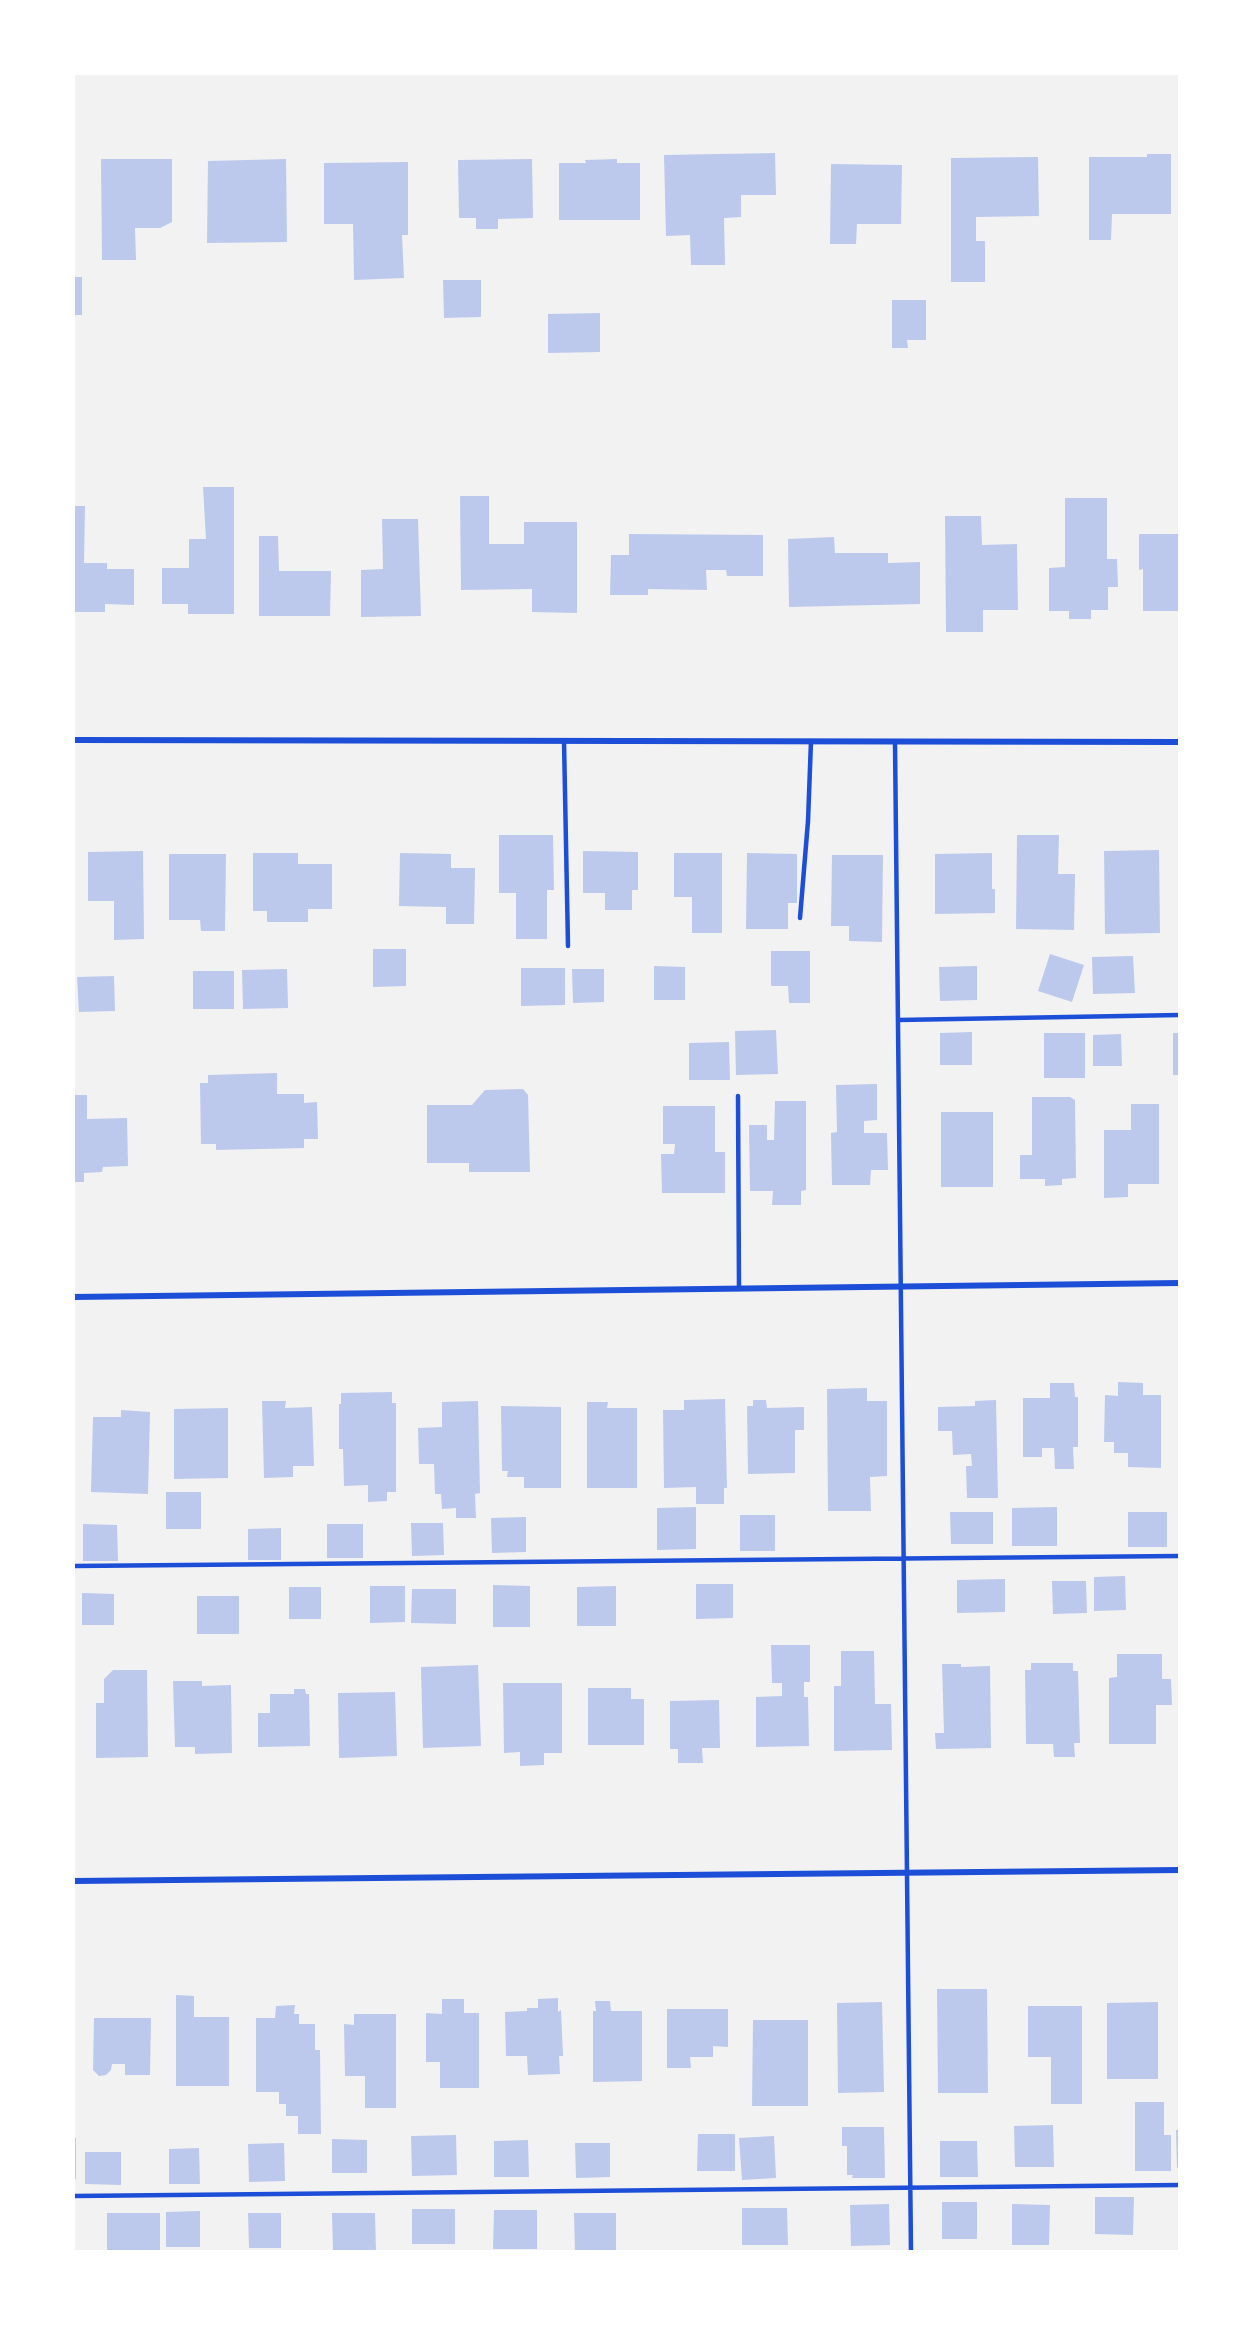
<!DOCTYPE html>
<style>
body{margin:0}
#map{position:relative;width:1253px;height:2325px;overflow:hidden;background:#f2f2f2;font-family:Montserrat,sans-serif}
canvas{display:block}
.frame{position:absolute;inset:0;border:75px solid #fff;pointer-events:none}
</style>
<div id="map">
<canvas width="1253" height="2325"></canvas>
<div class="frame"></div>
</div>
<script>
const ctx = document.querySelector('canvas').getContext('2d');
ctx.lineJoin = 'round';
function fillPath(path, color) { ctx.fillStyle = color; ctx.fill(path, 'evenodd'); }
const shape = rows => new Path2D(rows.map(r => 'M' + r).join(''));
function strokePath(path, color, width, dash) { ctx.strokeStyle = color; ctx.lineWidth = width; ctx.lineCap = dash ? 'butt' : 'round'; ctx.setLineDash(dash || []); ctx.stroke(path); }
const building = shape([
 [775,153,776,195,741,195,741,217,724,218,725,265,691,265,690,235,666,236,664,155],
 [1147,154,1171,154,1171,214,1112,214,1111,240,1089,240,1089,157,1147,157],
 [1038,157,1039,216,976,217,976,241,985,241,985,282,951,282,951,158],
 [101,159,172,159,172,222,160,228,135,228,136,260,102,260],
 [286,159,287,242,207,243,208,161],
 [532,159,533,218,498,219,498,229,476,229,476,218,459,218,458,160],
 [617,159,617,163,640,163,640,220,559,220,559,163,586,163,585,160],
 [408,162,408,235,402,235,404,278,354,280,353,224,324,224,324,163],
 [831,164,902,165,901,224,857,224,856,244,830,244],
 [74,277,82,277,82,315,74,315],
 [443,280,481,280,481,317,444,318],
 [892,300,926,300,926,340,907,340,908,348,892,348],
 [600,313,600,352,548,353,548,314],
 [203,487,234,487,234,614,188,614,188,604,162,604,162,568,189,568,189,539,206,539],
 [460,496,489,496,489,544,524,544,524,522,577,522,577,613,532,612,532,589,461,590],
 [1065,498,1107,498,1107,559,1117,559,1118,587,1108,587,1108,610,1091,610,1091,619,1069,619,1069,611,1049,611,1049,568,1065,567],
 [74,506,85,506,84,563,107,563,107,569,134,569,134,605,105,604,105,612,74,612],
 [945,516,981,516,982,545,1017,544,1018,610,983,610,983,632,946,632],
 [382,519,418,519,421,616,361,617,361,570,383,569],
 [629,534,763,535,763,576,727,576,726,570,706,570,707,590,648,589,648,595,610,595,611,555,629,555],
 [1139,534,1180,534,1180,611,1143,611,1143,569,1139,570],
 [259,536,278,536,279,571,331,571,330,616,259,616],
 [834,537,835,553,888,553,888,563,920,562,920,604,789,607,788,539],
 [499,835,553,835,554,890,547,890,547,939,516,939,516,893,499,893],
 [1017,835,1059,835,1058,874,1075,874,1074,930,1016,929],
 [1159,850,1160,933,1105,934,1104,851],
 [143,851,144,939,114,940,114,901,88,901,88,852],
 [583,851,638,852,638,890,632,890,632,910,605,910,605,893,583,893],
 [253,853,298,853,298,864,332,864,332,909,308,909,308,922,267,922,267,911,253,911],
 [400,853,451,854,451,868,475,868,474,924,446,924,446,907,399,906],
 [674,853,722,853,722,933,692,933,692,897,674,897],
 [747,853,797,854,797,903,788,903,788,929,746,929],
 [992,853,992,889,995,889,995,913,935,914,935,854],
 [169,854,226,854,225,931,201,931,200,920,169,920],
 [832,855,883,855,882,942,849,941,849,926,831,926],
 [373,949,406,949,406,986,373,987],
 [771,951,810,951,810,1003,789,1003,788,986,771,986],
 [1050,954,1084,965,1072,1002,1038,991],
 [1133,956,1135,993,1093,994,1092,957],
 [654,966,685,967,685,1000,654,1000],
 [977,966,977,1000,940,1001,939,967],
 [521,968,565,968,565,1005,521,1006],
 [287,969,288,1008,243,1009,242,970],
 [572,969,604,969,604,1002,573,1003],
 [193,971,234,971,234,1009,193,1009],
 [114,976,115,1011,79,1012,77,977],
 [776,1030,778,1074,736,1075,735,1031],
 [972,1032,972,1065,940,1065,940,1033],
 [1044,1033,1085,1033,1085,1078,1044,1078],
 [1173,1033,1180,1033,1180,1075,1173,1075],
 [1121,1034,1122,1066,1093,1066,1093,1035],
 [729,1042,730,1080,689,1080,689,1043],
 [277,1073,277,1094,304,1094,304,1103,317,1102,318,1139,304,1139,304,1148,216,1150,216,1144,201,1144,200,1083,208,1083,208,1075],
 [877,1084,877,1120,864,1121,864,1133,887,1133,888,1170,871,1170,870,1185,832,1185,831,1133,837,1132,836,1085],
 [523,1089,528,1095,530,1172,469,1172,469,1163,427,1163,427,1105,472,1105,485,1090],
 [74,1095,87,1095,87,1119,127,1118,128,1166,103,1167,102,1172,84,1173,84,1182,74,1182],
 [1032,1097,1070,1097,1075,1100,1076,1178,1062,1179,1062,1185,1045,1186,1045,1179,1020,1179,1020,1155,1032,1155],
 [775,1101,806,1101,806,1190,801,1191,801,1205,772,1205,773,1191,750,1191,749,1125,767,1125,767,1140,774,1140],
 [1131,1104,1159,1104,1159,1184,1128,1184,1128,1197,1104,1198,1104,1130,1131,1130],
 [663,1106,715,1106,715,1152,725,1152,725,1193,662,1193,661,1154,674,1154,675,1144,663,1144],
 [941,1112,993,1112,993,1187,941,1187],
 [1118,1382,1143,1383,1143,1395,1161,1395,1161,1468,1128,1467,1128,1453,1114,1453,1114,1442,1104,1442,1105,1395,1118,1396],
 [1050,1383,1074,1383,1075,1397,1078,1397,1078,1447,1073,1447,1074,1469,1055,1469,1054,1448,1042,1448,1042,1457,1023,1457,1023,1398,1050,1398],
 [867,1388,867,1401,887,1401,887,1476,870,1477,871,1511,828,1511,827,1389],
 [392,1392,392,1403,396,1403,396,1492,387,1492,387,1501,368,1502,368,1485,344,1486,343,1449,339,1449,339,1404,341,1404,341,1393],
 [725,1399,727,1488,724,1488,724,1504,696,1504,696,1487,664,1488,663,1410,684,1410,684,1400],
 [753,1400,766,1400,767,1408,804,1407,804,1430,795,1430,795,1473,748,1474,747,1406,753,1406],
 [996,1400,998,1498,967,1498,966,1466,972,1466,971,1454,953,1455,952,1431,938,1431,938,1407,975,1406,975,1401],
 [262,1401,286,1401,285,1408,312,1407,314,1466,293,1466,293,1477,264,1478],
 [478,1401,480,1493,475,1494,476,1518,456,1518,456,1508,442,1509,441,1494,435,1494,434,1464,419,1464,418,1428,442,1427,442,1402],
 [587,1402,608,1402,607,1408,637,1408,637,1488,587,1488],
 [501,1406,561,1407,561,1488,524,1488,524,1477,507,1477,508,1471,502,1471],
 [228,1408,228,1478,174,1479,174,1409],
 [121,1410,150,1412,148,1494,91,1492,93,1417,121,1417],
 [166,1492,201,1492,201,1529,166,1529],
 [696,1507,696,1549,657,1550,657,1508],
 [1057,1507,1057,1546,1012,1546,1012,1508],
 [950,1512,993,1512,993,1544,951,1544],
 [1128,1512,1167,1512,1167,1547,1128,1547],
 [740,1515,775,1515,775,1551,740,1551],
 [526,1517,526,1552,492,1553,491,1518],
 [411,1523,443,1523,444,1555,412,1556],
 [83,1524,117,1525,118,1561,83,1561],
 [327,1524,363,1524,363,1558,327,1558],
 [281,1528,281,1560,248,1560,248,1529],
 [1125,1576,1126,1610,1094,1611,1094,1577],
 [1005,1579,1005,1612,957,1613,957,1580],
 [1052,1581,1086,1581,1087,1613,1053,1614],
 [696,1584,733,1584,733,1618,696,1619],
 [493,1585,530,1586,530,1627,493,1627],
 [370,1586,405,1586,405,1622,370,1623],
 [616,1586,616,1626,577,1626,577,1587],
 [289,1587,321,1587,321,1619,289,1619],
 [412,1589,456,1589,456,1624,411,1623],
 [82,1593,114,1594,114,1625,82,1625],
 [197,1596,239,1596,239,1634,197,1634],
 [771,1645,810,1645,810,1682,804,1682,804,1697,808,1697,809,1746,756,1747,756,1697,782,1696,782,1683,772,1683],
 [841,1651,874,1651,875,1704,891,1704,892,1750,834,1751,834,1686,841,1686],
 [1117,1654,1162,1654,1162,1679,1171,1679,1172,1705,1156,1705,1156,1744,1109,1744,1109,1678,1117,1677],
 [1031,1663,1073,1663,1073,1671,1078,1671,1080,1743,1074,1743,1075,1757,1054,1757,1053,1744,1026,1744,1025,1670,1031,1670],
 [942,1664,961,1664,961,1667,990,1666,991,1748,936,1749,935,1733,944,1733],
 [478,1665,481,1746,423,1748,421,1667],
 [113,1670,147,1670,148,1757,96,1758,96,1703,104,1703,104,1679],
 [173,1681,202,1681,202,1686,231,1685,232,1753,195,1754,195,1747,175,1747],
 [503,1683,562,1683,562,1753,544,1753,544,1765,520,1766,520,1752,504,1753],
 [588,1688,631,1688,631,1699,644,1699,644,1745,588,1745],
 [294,1689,305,1689,306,1694,309,1694,310,1746,258,1747,258,1713,270,1713,270,1694,294,1694],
 [395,1692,397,1756,339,1758,338,1693],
 [719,1700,720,1748,702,1748,703,1763,678,1763,678,1749,670,1749,670,1701],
 [937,1989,987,1989,988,2093,938,2093],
 [176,1995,194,1996,194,2017,229,2017,229,2086,176,2086],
 [558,1998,558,2012,561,2010,563,2056,559,2056,560,2074,528,2075,527,2056,506,2056,505,2012,527,2011,527,2008,538,2008,538,1999],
 [442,1999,464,1999,464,2013,479,2013,479,2088,440,2088,440,2062,426,2062,426,2013,442,2014],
 [595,2001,610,2001,611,2011,642,2011,642,2081,593,2082,593,2011,596,2011],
 [882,2002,884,2092,838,2093,837,2003],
 [1158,2002,1158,2079,1107,2079,1107,2003],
 [295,2005,294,2014,299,2014,299,2024,315,2024,315,2050,320,2050,321,2134,298,2134,298,2116,286,2116,286,2104,279,2104,279,2092,256,2092,256,2018,275,2018,276,2006],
 [1028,2006,1082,2006,1082,2104,1051,2104,1051,2057,1028,2057],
 [667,2009,728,2009,728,2047,713,2046,713,2057,690,2057,691,2068,667,2068],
 [354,2014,396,2014,396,2108,365,2108,365,2076,345,2076,344,2024,354,2025],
 [94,2018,151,2018,150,2075,125,2075,125,2064,112,2064,111,2070,106,2075,99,2076,93,2070],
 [753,2020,808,2020,808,2106,752,2106],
 [1135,2102,1164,2102,1164,2135,1171,2135,1171,2171,1135,2171],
 [1053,2125,1054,2167,1015,2167,1014,2126],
 [842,2127,884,2127,885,2178,852,2178,853,2175,847,2175,847,2146,842,2146],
 [1176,2130,1180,2130,1180,2168,1177,2168],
 [698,2134,735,2134,735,2171,697,2171],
 [456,2135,457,2175,412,2176,411,2136],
 [774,2136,776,2178,742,2180,739,2138],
 [74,2138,76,2138,76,2179,74,2179],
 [332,2139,367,2140,367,2173,332,2173],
 [528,2140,529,2177,494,2177,494,2141],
 [940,2141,977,2141,978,2177,940,2177],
 [284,2143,285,2181,249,2182,248,2144],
 [575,2143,610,2143,610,2177,576,2178],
 [199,2148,200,2184,169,2184,169,2149],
 [85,2152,121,2152,121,2185,85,2184],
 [1095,2197,1134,2197,1133,2235,1095,2234],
 [942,2202,977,2202,977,2239,942,2239],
 [889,2204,890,2245,851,2246,850,2205],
 [1012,2204,1050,2205,1049,2245,1012,2245],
 [742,2208,787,2208,788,2245,742,2245],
 [412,2209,455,2209,455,2244,412,2244],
 [494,2210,537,2210,537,2249,493,2249],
 [200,2211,200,2247,166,2247,166,2212],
 [107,2213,160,2213,160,2251,107,2252],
 [248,2213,281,2213,281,2248,249,2248],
 [332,2213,375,2213,376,2252,333,2252],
 [574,2213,616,2213,616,2252,575,2252]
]);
const service = shape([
 [564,741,568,946],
 [895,742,911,2252],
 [800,918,808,821,811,741],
 [898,1020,1180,1015],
 [738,1096,739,1289],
 [74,1566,1180,1556],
 [74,2196,1180,2185]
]);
const minor = shape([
 [74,740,1180,742],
 [74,1297,1180,1283],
 [74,1881,1180,1870]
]);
fillPath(building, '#bdc9ec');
strokePath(service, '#1d4ed8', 4.5);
strokePath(minor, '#1d4ed8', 6);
</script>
